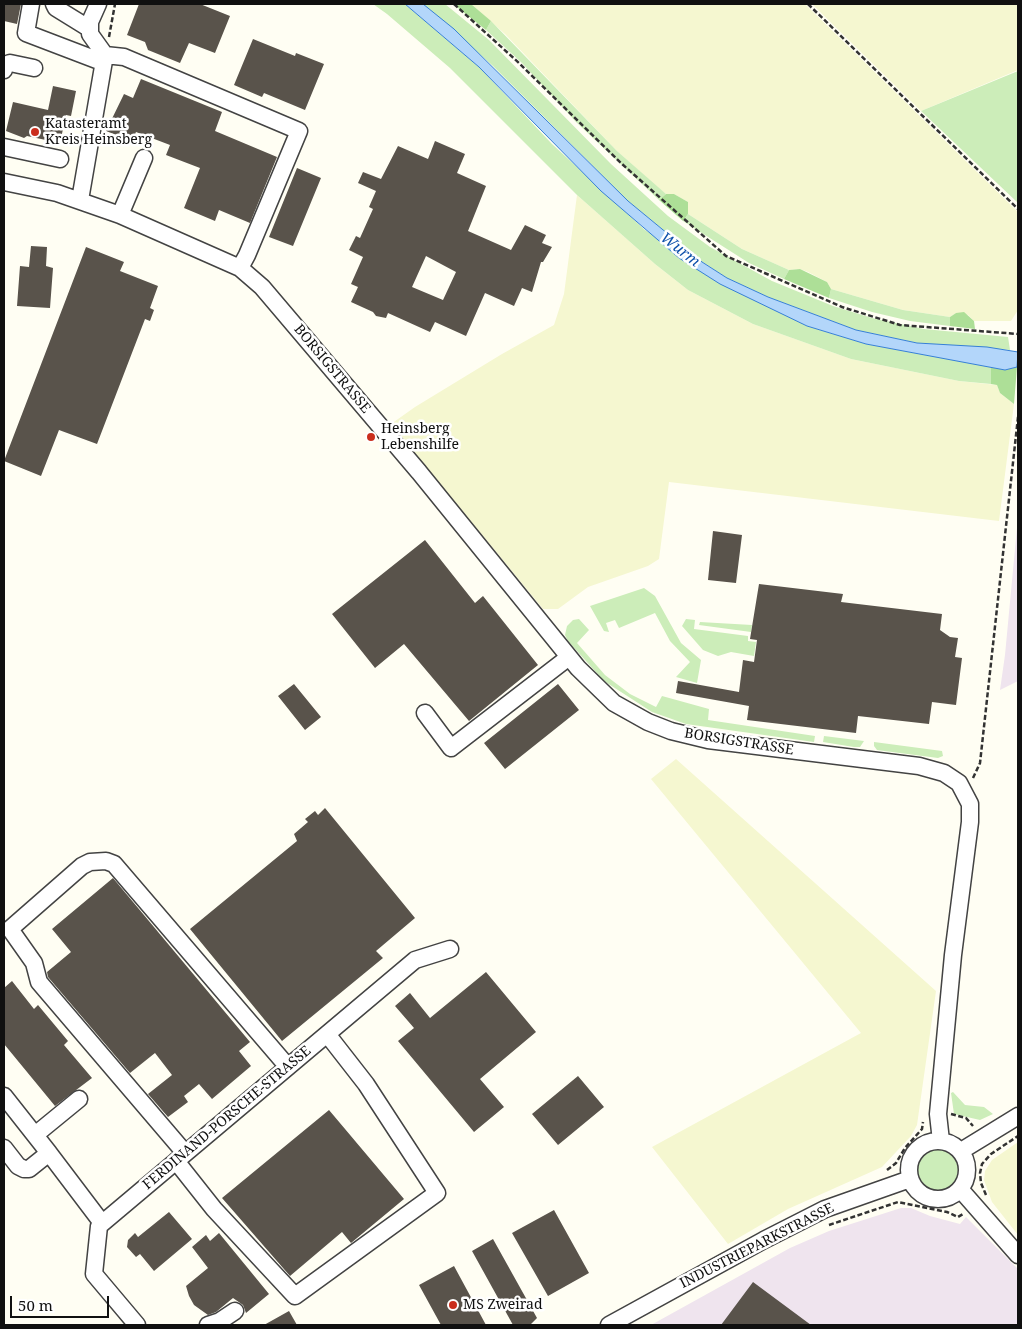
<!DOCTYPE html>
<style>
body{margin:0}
#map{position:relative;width:1022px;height:1329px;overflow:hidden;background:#fffef3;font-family:"Noto Serif",serif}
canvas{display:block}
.frame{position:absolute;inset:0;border:5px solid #101010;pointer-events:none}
.scale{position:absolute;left:10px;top:1296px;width:99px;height:22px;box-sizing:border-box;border:2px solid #101010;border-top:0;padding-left:6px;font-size:15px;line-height:18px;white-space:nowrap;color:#101010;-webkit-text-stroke:4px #fff;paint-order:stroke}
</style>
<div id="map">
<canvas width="1022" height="1329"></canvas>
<div class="frame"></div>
<div class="scale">50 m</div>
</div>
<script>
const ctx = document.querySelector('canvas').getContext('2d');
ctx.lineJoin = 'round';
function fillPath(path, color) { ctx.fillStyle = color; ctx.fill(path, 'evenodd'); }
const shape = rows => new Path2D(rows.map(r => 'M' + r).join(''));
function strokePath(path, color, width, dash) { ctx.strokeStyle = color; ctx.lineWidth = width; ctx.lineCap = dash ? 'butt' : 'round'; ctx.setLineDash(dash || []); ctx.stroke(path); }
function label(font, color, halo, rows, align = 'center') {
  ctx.font = font + ' "Noto Serif",serif'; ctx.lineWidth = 5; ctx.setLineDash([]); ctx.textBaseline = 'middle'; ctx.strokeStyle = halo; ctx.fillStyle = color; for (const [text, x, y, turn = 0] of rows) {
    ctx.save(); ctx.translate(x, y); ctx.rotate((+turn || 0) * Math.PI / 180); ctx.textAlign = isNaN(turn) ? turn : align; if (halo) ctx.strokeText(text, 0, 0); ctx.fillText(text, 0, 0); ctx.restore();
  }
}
const industrial = shape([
 [1018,517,1018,681,1000,690,1005,655],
 [901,1208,911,1208,930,1216,960,1224,966,1217,1018,1269,1018,1325,651,1325,790,1248,829,1231]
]);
const farmland = shape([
 [471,4,805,4,1018,212,1018,310,1011,321,974,321,968,315,956,313,950,317,903,310,831,289,827,282,808,272,800,269,789,270,742,249,688,214,688,202,674,194,666,194,657,187,617,151,505,34],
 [812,4,1018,4,1018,70,921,111],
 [577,195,655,264,688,290,753,324,851,359,959,381,997,385,1000,393,1014,404,999,521,669,482,659,559,648,566,588,587,558,609,543,609,391,424,415,407,502,354,554,325,564,294],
 [676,759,936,991,917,1125,911,1136,882,1167,788,1209,728,1244,652,1147,861,1033,651,779],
 [1018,1142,1018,1235,992,1202,984,1180,985,1171,992,1160]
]);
const green = shape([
 [373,4,406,5,479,67,552,144,645,230,807,326,866,344,991,367,991,384,959,381,851,359,753,324,688,290,655,264,577,195,450,68,387,14],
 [423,4,445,4,489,40,611,164,668,216,710,247,772,281,833,306,872,318,924,329,1008,337,1010,350,917,343,856,330,768,297,727,278,702,262,628,201,493,66],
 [491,21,617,151,666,194,659,200,576,122,522,63,486,30],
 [1018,71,1018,70,1018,203,921,111],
 [688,214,742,249,789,270,784,279,749,263,683,221],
 [831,289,903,310,950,317,950,326,910,321,872,312,829,298],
 [644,588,655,596,681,643,701,660,697,683,676,677,690,662,670,641,655,613,619,628,615,620,606,623,609,632,604,631,590,606],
 [579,619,589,630,577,643,605,675,630,694,656,707,662,696,709,709,708,720,815,736,814,742,686,724,652,712,604,681,568,641,565,635,567,626,573,620],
 [686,619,695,620,694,629,748,636,748,641,756,642,754,656,731,652,718,656,703,650,682,626],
 [700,622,752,625,751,632,699,625],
 [824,736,864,741,860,747,854,747,823,742],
 [874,742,942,751,943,756,938,758,877,750,874,746],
 [953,1092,965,1105,984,1107,993,1114,980,1120,954,1114,951,1093],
 '916 1170a21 21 0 1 1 42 0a21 21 0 1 1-42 0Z'
]);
const forest = shape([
 [453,4,471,4,491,21,486,30],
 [666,194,674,194,688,202,688,214,683,221,659,200],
 [800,269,827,282,831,289,829,298,784,279,789,270],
 [964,312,974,321,975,329,950,326,950,317,956,313],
 [991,367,1005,370,1017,367,1014,404,1000,393,997,385,991,384]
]);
const water = shape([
 [405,4,423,4,454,29,628,201,702,262,727,278,768,297,856,330,917,343,987,347,1018,352,1017,367,1005,370,866,344,807,326,720,284,679,258,601,191,479,67,405,4]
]);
const building = shape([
 [4,4,21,4,17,24,4,21],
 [139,4,200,4,230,16,215,53,189,43,180,63,148,50,145,42,127,35],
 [253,39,295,56,296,53,324,64,305,110,264,93,262,97,234,85],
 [141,79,222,112,215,131,277,157,250,223,219,210,215,221,184,208,200,168,166,155,170,145,136,132,132,141,106,131,124,94,133,98],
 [53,86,76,91,71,116,66,115,60,143,27,136,24,138,6,131,13,102,48,110],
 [435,141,465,154,457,173,486,186,468,231,511,250,525,225,546,235,542,243,552,247,543,262,541,262,532,292,522,288,514,306,485,293,466,336,435,322,430,332,388,313,386,318,376,316,373,312,351,302,358,287,351,284,363,257,349,250,356,236,360,238,373,209,369,207,376,191,358,183,363,172,381,179,398,146,428,159],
 [426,256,456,272,443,300,412,287],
 [297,168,321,178,293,246,269,237],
 [31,246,47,247,46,266,53,268,50,308,17,306,20,266,29,267],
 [86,247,124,262,120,271,158,286,150,308,154,310,150,321,145,319,97,444,59,430,41,476,4,461],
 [713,531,742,535,736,583,708,580],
 [425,540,475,603,483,596,538,665,469,721,404,644,375,668,332,614],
 [759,584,843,594,841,602,942,614,940,630,950,637,958,638,955,657,962,658,956,705,932,702,929,724,858,716,856,733,747,720,749,706,676,693,678,681,739,692,743,660,754,662,757,640,750,639],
 [294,684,321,717,305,730,278,696],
 [558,684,579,710,505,769,484,743],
 [325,808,415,918,376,951,383,958,282,1041,190,929,297,841,294,834,308,822,305,819,315,811,318,815],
 [113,878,250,1042,239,1051,251,1066,212,1099,199,1084,184,1096,188,1102,168,1117,148,1094,172,1075,155,1053,130,1073,48,977,47,972,71,952,52,929],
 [486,972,536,1032,480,1079,504,1107,474,1132,398,1041,414,1028,395,1006,410,993,430,1018],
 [12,981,34,1009,38,1005,68,1041,64,1045,92,1078,55,1106,4,1044,4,988],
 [578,1076,604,1107,558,1145,532,1114],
 [329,1110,404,1199,351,1243,342,1232,290,1276,222,1198],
 [554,1210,589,1273,548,1296,512,1233],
 [169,1212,192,1239,154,1271,140,1254,136,1257,127,1247,128,1240,135,1233,138,1237],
 [219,1233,269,1294,246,1313,243,1305,233,1298,216,1312,208,1315,194,1305,189,1296,186,1286,208,1268,192,1247,206,1235,210,1241],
 [493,1239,537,1318,530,1325,513,1325,472,1251],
 [454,1266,486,1325,441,1325,419,1285],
 [753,1282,811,1325,721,1325],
 [289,1311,297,1325,264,1325]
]);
const path = shape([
 [454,4,519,63,622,164,726,256,842,307,900,325,1018,334],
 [808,4,1018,209],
 [109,37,115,4],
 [973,778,980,763,1018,417],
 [951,1114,966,1118,973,1126],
 [887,1170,896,1163,905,1148,922,1129,923,1122],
 [986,1195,981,1183,980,1173,982,1164,991,1154,1018,1136],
 [829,1225,898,1202,947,1212,958,1217,963,1214]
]);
const minor = shape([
 [31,4,26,33,102,62],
 [54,4,56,8,90,29],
 [98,4,90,22,90,34,105,55],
 [4,70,5,65,10,63,34,68],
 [4,147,60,159],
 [4,182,57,193,120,215,240,268,262,287,419,472,578,668,614,703,648,722,671,731,708,740,919,766,944,773,959,783,970,804,970,822,953,955,938,1114,941,1141],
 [80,200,105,55,124,57,299,131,247,255,240,268],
 [120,215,144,158],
 [425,713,451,748,569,657],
 [4,1096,49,1153],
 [35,1135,79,1099],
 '909 1170a29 29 0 1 1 58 0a29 29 0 1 1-58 0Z',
 [4,1148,18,1166,24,1169,29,1169,49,1153,102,1223],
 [961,1151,1018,1116],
 [185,1153,39,982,34,963,10,929,82,866,90,862,106,861,114,864,288,1067],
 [176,1161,214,1209,295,1296,437,1193,366,1084,327,1034],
 [960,1189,1018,1255],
 [137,1325,94,1274,99,1226,415,960,450,949],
 [208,1325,220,1321,235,1311],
 [609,1325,764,1240,825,1209,910,1179]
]);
const markers = [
 [35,132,5,"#ca2e1d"],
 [371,437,5,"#ca2e1d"],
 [453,1305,5,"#ca2e1d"]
];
const poiNames = [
 ["Katasteramt",45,124],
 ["Kreis Heinsberg",45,140],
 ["Heinsberg",381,429],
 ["Lebenshilfe",381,445],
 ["MS Zweirad",463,1305]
];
const streetNames = [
 ["BORSIGSTRASSE",332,369,50],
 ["BORSIGSTRASSE",739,742,9],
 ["FERDINAND-PORSCHE-STRASSE",227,1118,-40],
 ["INDUSTRIEPARKSTRASSE",757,1246,-27]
];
const waterNames = [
 ["Wurm",680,250,38]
];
fillPath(industrial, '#efe4ee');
fillPath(farmland, '#f5f7d0');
fillPath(green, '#ccedb9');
fillPath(forest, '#addf97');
fillPath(water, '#b3d6fa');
strokePath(water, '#357fd6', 1);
fillPath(building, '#59534b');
strokePath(minor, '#434343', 19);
strokePath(path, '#323232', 2.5, [5, 2.5]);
strokePath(minor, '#fff', 16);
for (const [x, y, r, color] of markers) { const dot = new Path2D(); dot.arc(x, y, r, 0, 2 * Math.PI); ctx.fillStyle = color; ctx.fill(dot); strokePath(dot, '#fff', 2); }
label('14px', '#101010', '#fff', poiNames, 'left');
label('14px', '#101010', '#fff', streetNames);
label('italic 15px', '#0f51ab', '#fff', waterNames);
</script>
